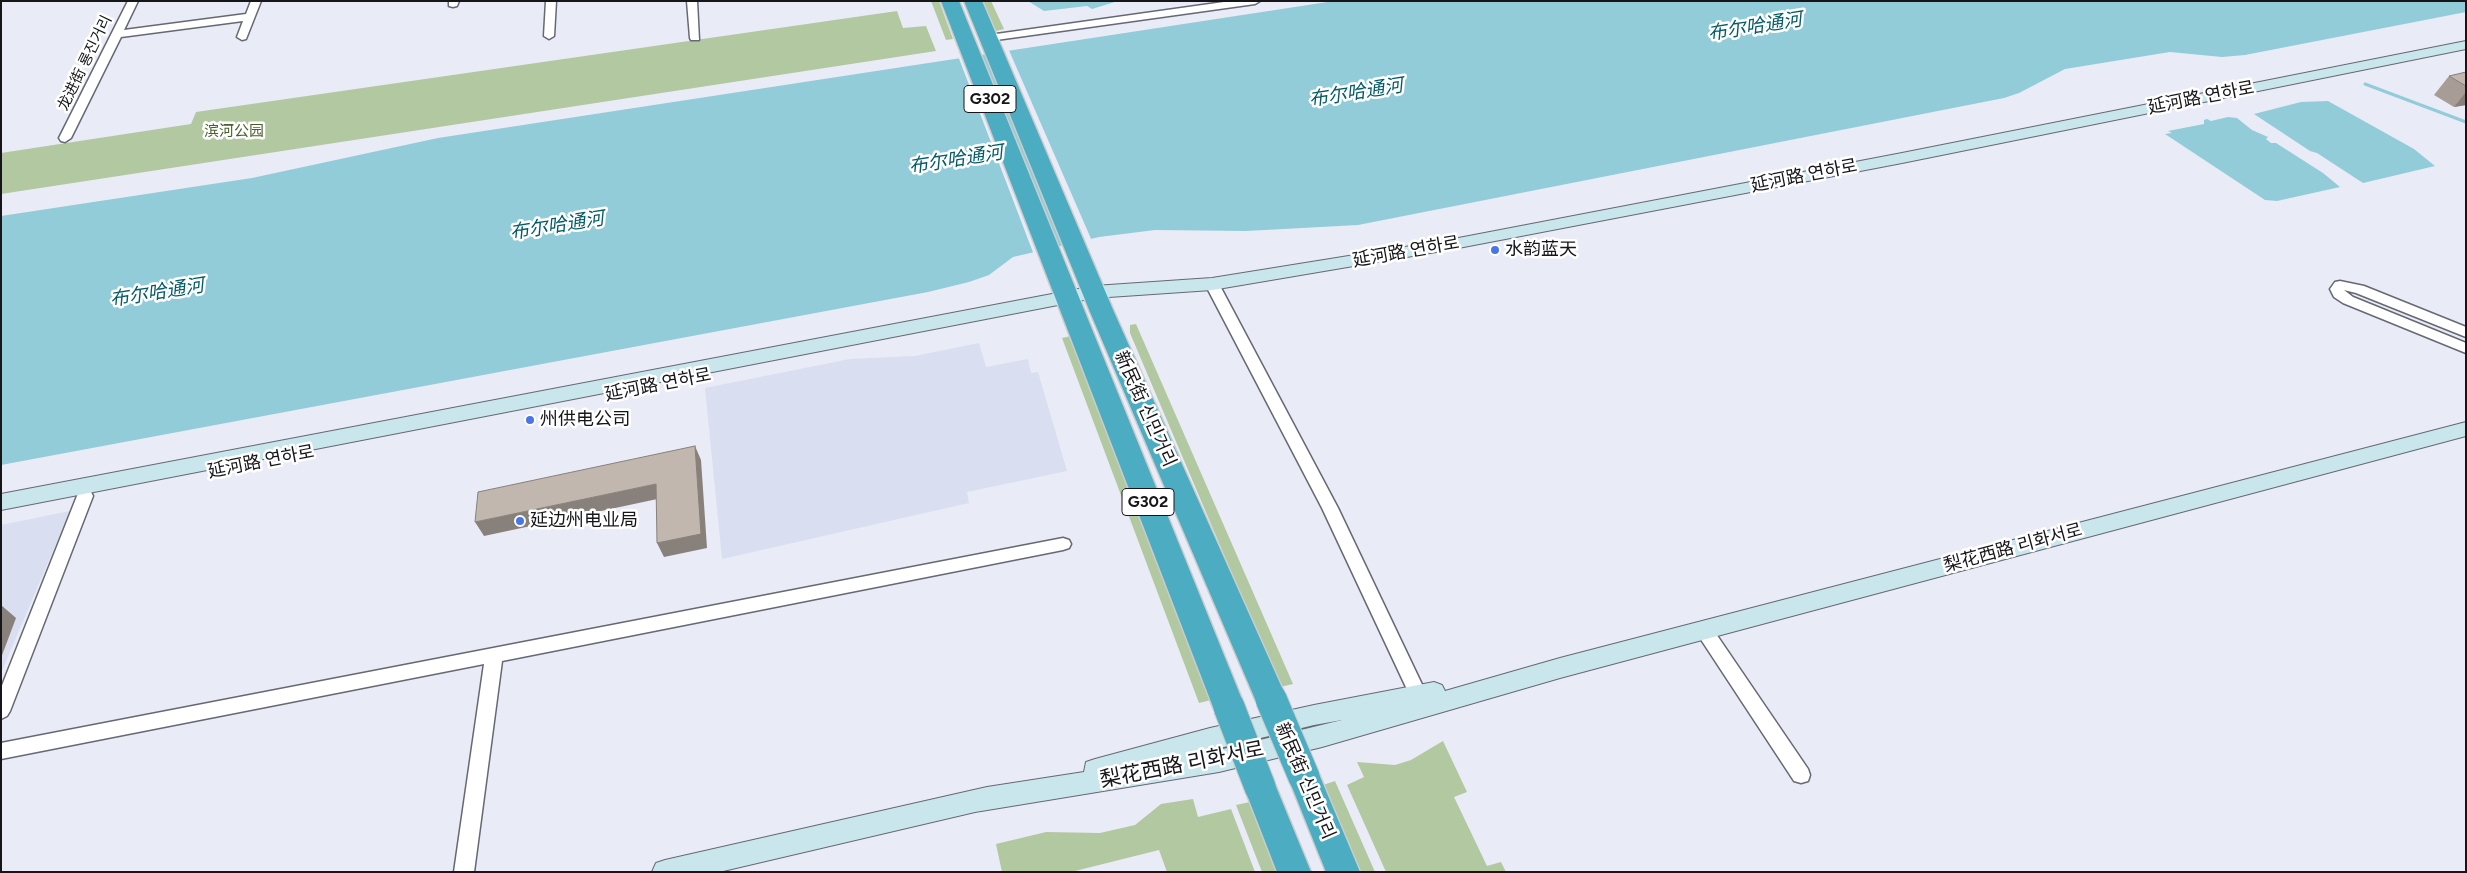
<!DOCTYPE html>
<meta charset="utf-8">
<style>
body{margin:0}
#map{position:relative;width:2467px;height:873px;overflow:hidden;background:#e9ebf7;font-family:Figtree,sans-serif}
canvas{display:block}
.frame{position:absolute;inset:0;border:2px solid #16161a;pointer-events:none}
</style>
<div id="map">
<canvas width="2467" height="873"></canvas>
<div class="frame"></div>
</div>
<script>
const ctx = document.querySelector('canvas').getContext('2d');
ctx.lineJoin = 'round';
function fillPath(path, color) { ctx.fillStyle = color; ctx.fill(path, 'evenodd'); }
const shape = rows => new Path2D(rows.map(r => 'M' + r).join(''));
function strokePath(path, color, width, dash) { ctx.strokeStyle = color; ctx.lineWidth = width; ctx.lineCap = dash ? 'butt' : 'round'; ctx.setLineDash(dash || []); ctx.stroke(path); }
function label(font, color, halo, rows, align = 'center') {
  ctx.font = font + ' Figtree,"Noto Sans SC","Noto Sans KR",sans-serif'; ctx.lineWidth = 5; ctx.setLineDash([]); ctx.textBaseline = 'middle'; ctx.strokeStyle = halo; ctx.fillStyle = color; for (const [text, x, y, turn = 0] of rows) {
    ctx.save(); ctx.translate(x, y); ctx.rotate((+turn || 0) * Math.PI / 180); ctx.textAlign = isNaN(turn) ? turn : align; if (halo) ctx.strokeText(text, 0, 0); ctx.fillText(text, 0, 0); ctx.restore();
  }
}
const built = shape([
 [979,343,986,367,1028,359,1031,373,1038,372,1067,471,967,492,969,503,722,559,705,388,850,359,915,356],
 [70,511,1,673,1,525]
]);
const green = shape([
 [931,1,939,1,953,39,946,40],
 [983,1,991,1,1004,29,996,31],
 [897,11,903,28,926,26,936,51,1,194,1,153,191,124,196,112],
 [1136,324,1293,684,1280,687,1130,333,1130,325],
 [1071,336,1211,700,1199,703,1062,338],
 [1443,741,1467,792,1454,797,1487,866,1501,862,1506,872,1386,872,1347,785,1364,777,1357,762,1395,765,1411,760],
 [1335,781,1375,872,1361,872,1323,785],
 [1193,799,1198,817,1231,809,1255,872,1167,872,1159,850,1071,872,1002,872,996,844,1046,832,1100,833,1135,825,1161,804],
 [1250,802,1277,872,1262,872,1236,805]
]);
const water = shape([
 [1028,1,1118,1,1092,9,1087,6,1044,11],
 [1334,1,2466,1,2466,12,2245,55,2222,57,2170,52,2065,69,2019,93,2004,98,1358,225,1246,231,1155,230,1099,237,1013,257,989,275,969,282,928,292,1,465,1,216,252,178,438,138],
 [2328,101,2414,149,2435,166,2363,183,2317,153,2310,151,2254,114,2301,102],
 [2228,117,2237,118,2252,130,2268,137,2266,139,2271,143,2276,143,2323,173,2340,187,2277,201,2265,200,2165,134,2172,133,2168,131,2204,124,2204,120,2207,119,2211,121]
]);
const pier = shape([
 [1008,48,1092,241,1067,247,986,52],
 [980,52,1060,249,1034,255,958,56]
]);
const stream = shape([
 [2365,84,2466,122]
]);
const street = shape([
 [128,1,138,1,124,30,246,14,251,1,261,1,246,39,242,40,237,37,243,21,121,37,71,138,65,142,61,141,59,138,128,1],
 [449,1,459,1,457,6,453,7,449,6,449,1],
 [546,1,556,1,554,36,549,39,544,36,546,1],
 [687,1,697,1,699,40,691,40,690,38,687,1],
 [1231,1,1260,1,1255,4,989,41,984,38,989,35,1231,1],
 [1212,280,1219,284,1338,508,1427,695,1424,700,1418,703,1412,700,1322,508,1205,284,1212,280],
 [2340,281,2364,286,2466,327,2466,337,2356,293,2344,290,2353,297,2466,343,2466,353,2343,303,2334,297,2330,289,2335,282,2340,281],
 [85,490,91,492,93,496,10,711,7,716,1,719,1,688,77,496,79,492,85,490],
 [1063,538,1069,540,1071,544,1069,548,1063,550,502,661,474,872,454,872,484,664,1,759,1,743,1063,538],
 [1704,623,1710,625,1808,769,1810,775,1808,781,1801,783,1794,781,1698,635,1695,630,1698,625,1704,623]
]);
const secondary = shape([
 [2466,41,2466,49,1902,163,1448,250,1212,290,1094,298,1,510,1,494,1094,286,1212,278,1448,240,1902,153,2466,41],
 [2466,422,2466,436,1560,678,1322,747,1219,772,975,812,719,872,652,872,656,863,665,860,987,787,1084,772,1086,762,1095,759,1210,728,1314,705,1434,682,1442,685,1445,691,1560,658,2466,422],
 [1342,720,1219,750,1191,755,1314,725,1342,720]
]);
const highway = shape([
 [941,1,959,1,1245,707,1240,716,1229,720,1218,716,1213,707,941,1],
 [964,1,982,1,1114,312,1287,699,1282,708,1271,712,1260,708,1255,699,1090,312,964,1],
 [1304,763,1316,767,1360,872,1326,872,1288,777,1292,767,1304,763],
 [1260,772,1272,777,1311,872,1277,872,1244,787,1248,777,1260,772]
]);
const highwayBridge = shape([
 [1271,699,1304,777],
 [1229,707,1260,787]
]);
const wall = shape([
 [2466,72,2466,105,2454,107,2434,95,2449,76]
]);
const shadedWall = shape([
 [2466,92,2466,105,2454,107],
 [695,446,701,460,707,548,664,557,657,543],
 [656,484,662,498,484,536,475,522],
 [1,605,16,618,1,658]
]);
const building = shape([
 [2466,72,2466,86,2449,76,2466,72],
 [695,446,701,534,657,543,656,484,475,522,478,492,695,446]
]);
const markers = [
 [1495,250,5,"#4876e8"],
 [530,420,5,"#4876e8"],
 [520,521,5,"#4876e8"]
];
const farStreetnames = [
 ["龙进街 룡진거리",85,63,-64]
];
const farParknames = [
 ["滨河公园",234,132]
];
const shields = [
 [990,99,52],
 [1148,502,52]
];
const shieldNames = [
 ["G302",990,99],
 ["G302",1148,502]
];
const streetNames = [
 ["延河路 연하로",2201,98,-11],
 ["延河路 연하로",1804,176,-11],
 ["延河路 연하로",1406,252,-10],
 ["延河路 연하로",658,385,-11],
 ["新民街 신민거리",1145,409,66],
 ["延河路 연하로",261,462,-11],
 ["梨花西路 리화서로",2013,548,-15],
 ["新民街 신민거리",1305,781,67]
];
const poiNames = [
 ["水韵蓝天",1505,250],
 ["州供电公司",540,420],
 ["延边州电业局",530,521]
];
const waterNames = [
 ["布尔哈通河",1755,27,-9],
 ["布尔哈通河",1356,93,-9],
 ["布尔哈通河",956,160,-9],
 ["布尔哈通河",557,226,-9],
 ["布尔哈通河",157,293,-9]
];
const nearStreetnames = [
 ["梨花西路 리화서로",1182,765,-11]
];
fillPath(built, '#dadef1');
fillPath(green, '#b2c8a0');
fillPath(water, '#92ccd8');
fillPath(pier, '#e9ebf7');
strokePath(stream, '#92ccd8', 3);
strokePath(street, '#666873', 3);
strokePath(secondary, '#666873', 2);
strokePath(highway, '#cccccd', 3);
fillPath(street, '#fff');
fillPath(secondary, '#c9e6ed');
fillPath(highway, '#4cadc2');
strokePath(highwayBridge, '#cccccd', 33, []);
strokePath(highwayBridge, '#4cadc2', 31);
fillPath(wall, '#a79d96');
fillPath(shadedWall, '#88807a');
fillPath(building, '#c2b7af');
strokePath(building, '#88807a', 1);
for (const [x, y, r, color] of markers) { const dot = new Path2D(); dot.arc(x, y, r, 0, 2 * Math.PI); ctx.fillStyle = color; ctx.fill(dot); strokePath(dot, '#fff', 2); }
label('15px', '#16161a', '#fff', farStreetnames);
label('15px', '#456227', '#fff', farParknames);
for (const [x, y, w] of shields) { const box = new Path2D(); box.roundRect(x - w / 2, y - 13.5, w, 27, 4); ctx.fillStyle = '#fff'; ctx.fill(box); strokePath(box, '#16161a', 1); }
label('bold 16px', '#16161a', null, shieldNames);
label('18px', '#16161a', '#fff', streetNames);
label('18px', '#16161a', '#fff', poiNames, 'left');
label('italic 19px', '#035b67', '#fff', waterNames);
label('21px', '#16161a', '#fff', nearStreetnames);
</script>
